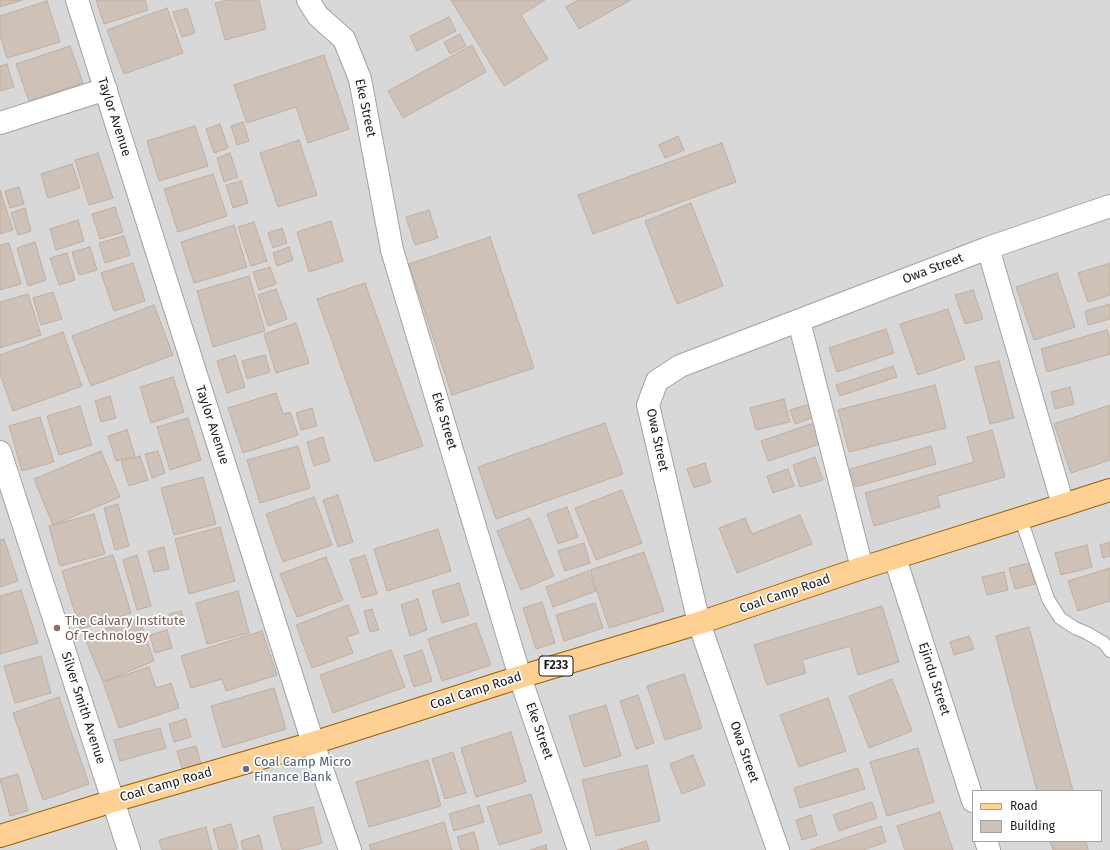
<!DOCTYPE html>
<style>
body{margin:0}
#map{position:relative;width:1110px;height:850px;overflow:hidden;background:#eee9df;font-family:"Fira Sans",sans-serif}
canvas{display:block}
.legend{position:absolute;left:972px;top:790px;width:130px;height:52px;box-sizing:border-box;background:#fff;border:1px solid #a4a4a4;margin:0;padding:5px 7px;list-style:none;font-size:12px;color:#1b1b1b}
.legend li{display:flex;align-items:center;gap:8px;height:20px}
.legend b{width:20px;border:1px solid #a4a4a4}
</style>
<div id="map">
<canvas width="1110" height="850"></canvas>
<ul class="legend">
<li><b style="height:5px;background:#ffd093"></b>Road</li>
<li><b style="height:11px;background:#cec1b8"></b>Building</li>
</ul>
</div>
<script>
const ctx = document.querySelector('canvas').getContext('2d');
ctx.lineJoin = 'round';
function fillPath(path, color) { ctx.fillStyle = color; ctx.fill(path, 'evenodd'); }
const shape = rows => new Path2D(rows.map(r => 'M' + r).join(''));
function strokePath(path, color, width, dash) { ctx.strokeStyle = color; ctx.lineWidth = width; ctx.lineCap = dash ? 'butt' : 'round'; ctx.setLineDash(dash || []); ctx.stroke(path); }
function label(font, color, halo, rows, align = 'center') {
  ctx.font = font + ' "Fira Sans",sans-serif'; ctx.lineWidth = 3.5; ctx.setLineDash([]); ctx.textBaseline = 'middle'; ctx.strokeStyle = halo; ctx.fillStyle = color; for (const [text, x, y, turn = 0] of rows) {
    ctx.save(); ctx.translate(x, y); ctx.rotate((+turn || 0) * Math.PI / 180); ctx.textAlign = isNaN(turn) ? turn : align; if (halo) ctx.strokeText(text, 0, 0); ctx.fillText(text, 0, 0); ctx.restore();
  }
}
const residential = shape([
 [0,0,1110,0,1110,850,0,850],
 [973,791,1101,791,1101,841,973,841]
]);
const building = shape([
 [0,0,23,0,0,7,0,0],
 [96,0,145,0,148,10,104,24,96,0],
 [228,0,259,0,266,29,225,40,215,3,228,0],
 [451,0,545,0,521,15,548,59,504,86,451,0],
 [578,0,631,0,579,29,566,7,578,0],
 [47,1,60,42,7,58,0,35,0,16,47,1],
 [167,8,183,53,124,74,107,30,167,8],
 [187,8,195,33,182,37,173,12,187,8],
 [449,17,456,31,417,51,410,36,449,17],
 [460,34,466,46,450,54,444,42,460,34],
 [472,45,486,72,403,118,388,91,472,45],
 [70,46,83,83,29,101,16,64,70,46],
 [324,55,349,129,308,143,296,107,247,123,234,85,324,55],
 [7,64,14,87,0,91,0,66,7,64],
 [243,122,249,141,237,145,231,126,243,122],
 [220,124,228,148,214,153,206,129,220,124],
 [195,126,208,166,159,181,147,141,195,126],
 [678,136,684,150,665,158,659,145,678,136],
 [299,140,317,195,278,207,260,153,299,140],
 [722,143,736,182,593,234,578,195,722,143],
 [98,153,113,198,89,205,75,160,98,153],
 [230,153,238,177,224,182,217,158,230,153],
 [72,164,80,188,48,198,41,174,72,164],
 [213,174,227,216,178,232,164,189,213,174],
 [241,181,248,203,233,208,226,185,241,181],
 [19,187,24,204,10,208,5,191,19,187],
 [0,190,13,230,0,234,0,190],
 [691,203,723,286,677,304,645,221,691,203],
 [115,207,123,232,100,239,92,214,115,207],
 [25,208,31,231,18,235,11,213,25,208],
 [429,210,438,238,415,245,406,217,429,210],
 [78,220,84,241,56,250,50,229,78,220],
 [331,221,343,261,309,272,297,232,331,221],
 [254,222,267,261,251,266,238,227,254,222],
 [234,225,247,267,194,283,181,242,234,225],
 [282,228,287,243,273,248,268,233,282,228],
 [124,236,130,255,105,263,99,243,124,236],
 [490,237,534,368,452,395,409,264,490,237],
 [35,242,46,280,28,286,17,248,35,242],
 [9,243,21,284,0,290,0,245,9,243],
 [90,247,97,270,79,275,72,252,90,247],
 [289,247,293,260,277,266,273,253,289,247],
 [67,253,75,280,59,285,50,258,67,253],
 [133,263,145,301,114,311,101,273,133,263],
 [1110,263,1110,295,1088,302,1078,273,1110,263],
 [270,267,276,284,259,290,253,272,270,267],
 [1057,273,1075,327,1034,340,1016,287,1057,273],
 [249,276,265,331,213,347,197,291,249,276],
 [365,283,423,446,375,462,317,299,365,283],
 [276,289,287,319,268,326,258,295,276,289],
 [973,290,983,319,965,324,955,295,973,290],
 [53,292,62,319,41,325,33,298,53,292],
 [28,294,41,335,0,348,0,302,28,294],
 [1110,304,1110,319,1088,325,1085,311,1110,304],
 [154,305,173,355,91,386,72,336,154,305],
 [948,309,965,359,918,375,900,324,948,309],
 [296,323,309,363,276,373,264,334,296,323],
 [886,329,894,353,837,372,829,348,886,329],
 [1107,330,1110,339,1110,354,1047,372,1041,349,1107,330],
 [63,332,82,386,13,411,0,374,0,355,63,332],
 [235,355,245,387,227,393,217,361,235,355],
 [265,355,270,372,247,379,242,361,265,355],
 [999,361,1014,418,990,424,975,367,999,361],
 [893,366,897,377,840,396,836,385,893,366],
 [173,377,184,412,151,423,140,387,173,377],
 [935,385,946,428,849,452,838,410,935,385],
 [1070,387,1074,404,1055,409,1051,392,1070,387],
 [276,393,283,414,290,412,298,435,243,453,228,408,276,393],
 [110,396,116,418,101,422,95,401,110,396],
 [784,399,790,422,756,430,750,408,784,399],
 [810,404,814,417,795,424,790,410,810,404],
 [1110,405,1110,460,1071,473,1054,424,1110,405],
 [80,406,92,445,59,455,47,416,80,406],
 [312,408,317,426,301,430,296,413,312,408],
 [40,417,54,462,22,471,9,426,40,417],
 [188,418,201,460,170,470,157,427,188,418],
 [605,423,623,474,496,519,478,467,605,423],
 [814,423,820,444,768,461,761,441,814,423],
 [127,430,135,456,116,461,108,436,127,430],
 [992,430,1005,477,937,496,940,507,874,526,865,493,974,462,967,437,992,430],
 [323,437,330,461,314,466,307,442,323,437],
 [298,446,310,488,260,503,247,460,298,446],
 [931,446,936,464,855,487,850,469,931,446],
 [101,451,120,497,53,525,34,479,101,451],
 [158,451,165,473,152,478,145,454,158,451],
 [140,456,148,480,129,486,121,461,140,456],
 [815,457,823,480,800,487,793,465,815,457],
 [705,463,711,482,694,488,687,469,705,463],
 [788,469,794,486,773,493,767,476,788,469],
 [203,477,216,524,174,535,161,488,203,477],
 [622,490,642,543,596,560,575,508,622,490],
 [338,495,353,542,338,547,323,500,338,495],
 [314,497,332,545,283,562,266,514,314,497],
 [118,504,129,546,115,550,104,508,118,504],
 [567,507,578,537,558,544,547,514,567,507],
 [94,514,105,554,60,566,49,526,94,514],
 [800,515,812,544,737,573,719,528,745,518,752,534,800,515],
 [530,518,554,576,521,590,497,531,530,518],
 [220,527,235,581,189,594,175,539,220,527],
 [438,529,451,571,387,591,374,549,438,529],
 [4,539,18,581,0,587,0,540,4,539],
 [1110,542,1110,556,1103,558,1100,545,1110,542],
 [584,543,590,563,565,571,558,551,584,543],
 [1087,545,1092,567,1061,575,1055,553,1087,545],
 [164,547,169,569,154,572,148,551,164,547],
 [644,552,664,611,609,628,590,570,644,552],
 [113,555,131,613,80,629,62,571,113,555],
 [137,555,151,606,137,610,123,560,137,555],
 [365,555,377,594,362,598,350,560,365,555],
 [326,557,343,600,297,617,280,574,326,557],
 [1029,563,1035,584,1015,589,1009,568,1029,563],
 [1110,568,1110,601,1078,611,1068,581,1110,568],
 [588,571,596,591,553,607,546,587,588,571],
 [1004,572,1008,590,987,595,982,577,1004,572],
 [459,583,469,615,442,623,432,591,459,583],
 [21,590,38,643,0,654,0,596,21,590],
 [238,591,249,633,207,644,196,603,238,591],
 [418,599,427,630,410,636,401,605,418,599],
 [542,602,555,643,536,649,523,608,542,602],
 [595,603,603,628,564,641,556,615,595,603],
 [348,605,359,633,347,637,353,653,312,668,296,625,348,605],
 [882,606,899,662,858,675,850,646,802,660,806,673,767,685,754,645,882,606],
 [372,609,379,630,370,632,364,611,372,609],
 [181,611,185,623,172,627,169,614,181,611],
 [139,618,154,661,103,682,84,636,139,618],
 [476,623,491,665,442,681,428,639,476,623],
 [1029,627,1073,791,1037,791,996,636,1029,627],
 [167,630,172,648,155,653,150,635,167,630],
 [262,631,277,675,226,691,222,679,191,688,181,656,262,631],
 [969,636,974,649,954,655,950,642,969,636],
 [391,650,405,687,333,713,320,675,391,650],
 [422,650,432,681,414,687,404,656,422,650],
 [41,656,51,693,15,703,4,666,41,656],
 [149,667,156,688,171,683,179,708,119,728,103,682,149,667],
 [684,674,702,728,665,740,647,686,684,674],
 [892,679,912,731,869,748,849,696,892,679],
 [274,688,286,729,223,748,211,706,274,688],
 [638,695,654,743,636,749,620,701,638,695],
 [59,697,89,784,43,800,13,713,59,697],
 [828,698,846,751,799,767,780,715,828,698],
 [606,705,621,756,584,767,569,716,606,705],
 [186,719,191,737,174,742,169,724,186,719],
 [160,728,166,748,120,761,114,740,160,728],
 [511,732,526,782,476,797,461,748,511,732],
 [196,746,202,767,183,771,177,751,196,746],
 [918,748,934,802,887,816,870,762,918,748],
 [453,752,466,793,445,799,432,759,453,752],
 [693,755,705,785,682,794,670,764,693,755],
 [428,760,441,806,369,827,356,782,428,760],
 [647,765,660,821,596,836,582,780,647,765],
 [858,768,865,789,800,808,794,788,858,768],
 [18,774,28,811,10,816,0,779,18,774],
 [531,794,542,832,499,845,487,807,531,794],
 [872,802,877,818,839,831,833,815,872,802],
 [479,805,484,822,454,831,449,814,479,805],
 [313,807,322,843,296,850,282,850,273,817,313,807],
 [940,812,953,850,905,850,897,826,940,812],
 [811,815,817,835,802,840,796,820,811,815],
 [444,822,452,850,371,850,369,845,444,822],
 [231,824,238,848,231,850,219,850,213,829,231,824],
 [881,826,886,842,863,850,810,850,881,826],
 [206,827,212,850,162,850,159,840,206,827],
 [474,832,479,850,461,850,457,837,474,832],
 [259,835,263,850,243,850,241,841,259,835],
 [646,841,649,850,617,850,646,841],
 [1050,841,1086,841,1088,850,1053,850,1050,841],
 [546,845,547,850,530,850,546,845]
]);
const lane = shape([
 [1021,519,1048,599,1060,618,1075,628,1087,633,1104,643,1110,651]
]);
const street = shape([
 [77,0,313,743,350,850],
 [308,0,318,16,344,39,360,79,392,250,520,677,579,850],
 [0,123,106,89],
 [988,248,1063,505],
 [799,321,862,568],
 [0,452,129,850],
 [895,558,973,801],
 [986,841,989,850],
 [778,850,699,623,648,405,657,381,680,366,988,248,1110,206]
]);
const primary = shape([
 [0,836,113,801,313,743,520,677,699,623,862,568,1063,505,1110,490]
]);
const markers = [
 [57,628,4,"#8d6e63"],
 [246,769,4,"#5c6f8a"]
];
const shields = [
 [556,666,34]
];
const shieldNames = [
 ["F233",556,666]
];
const streetNames = [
 ["Eke Street",365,108,78],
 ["Taylor Avenue",114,117,72],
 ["Owa Street",933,269,-21],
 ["Eke Street",444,421,73],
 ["Taylor Avenue",212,425,72],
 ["Owa Street",657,440,78],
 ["Coal Camp Road",785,594,-19],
 ["Ejindu Street",934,679,72],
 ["Coal Camp Road",476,691,-18],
 ["Silver Smith Avenue",83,708,72],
 ["Eke Street",539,731,71],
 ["Owa Street",744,752,71],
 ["Coal Camp Road",166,785,-16]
];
const educationNames = [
 ["The Calvary Institute",65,621],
 ["Of Technology",65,636]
];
const serviceNames = [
 ["Coal Camp Micro",254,762],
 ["Finance Bank",254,777]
];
fillPath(residential, '#d9d8d8');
fillPath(building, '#cec1b8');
strokePath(building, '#c1aea0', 1);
strokePath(lane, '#a2a2a2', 14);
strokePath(street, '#a2a2a2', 24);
strokePath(primary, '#926100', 24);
strokePath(lane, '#fff', 12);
strokePath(street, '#fff', 22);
strokePath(primary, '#ffd093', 22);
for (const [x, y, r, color] of markers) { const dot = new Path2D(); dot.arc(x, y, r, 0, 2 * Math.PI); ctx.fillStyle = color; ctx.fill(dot); strokePath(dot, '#fff', 1.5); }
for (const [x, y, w] of shields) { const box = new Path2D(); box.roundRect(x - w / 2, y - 10, w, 20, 3); ctx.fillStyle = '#fff'; ctx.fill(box); strokePath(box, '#1b1b1b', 1); }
label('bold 12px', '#1b1b1b', null, shieldNames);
label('13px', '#1b1b1b', '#fff', streetNames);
label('13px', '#785e54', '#fff', educationNames, 'left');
label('13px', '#4e5e75', '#fff', serviceNames, 'left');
</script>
